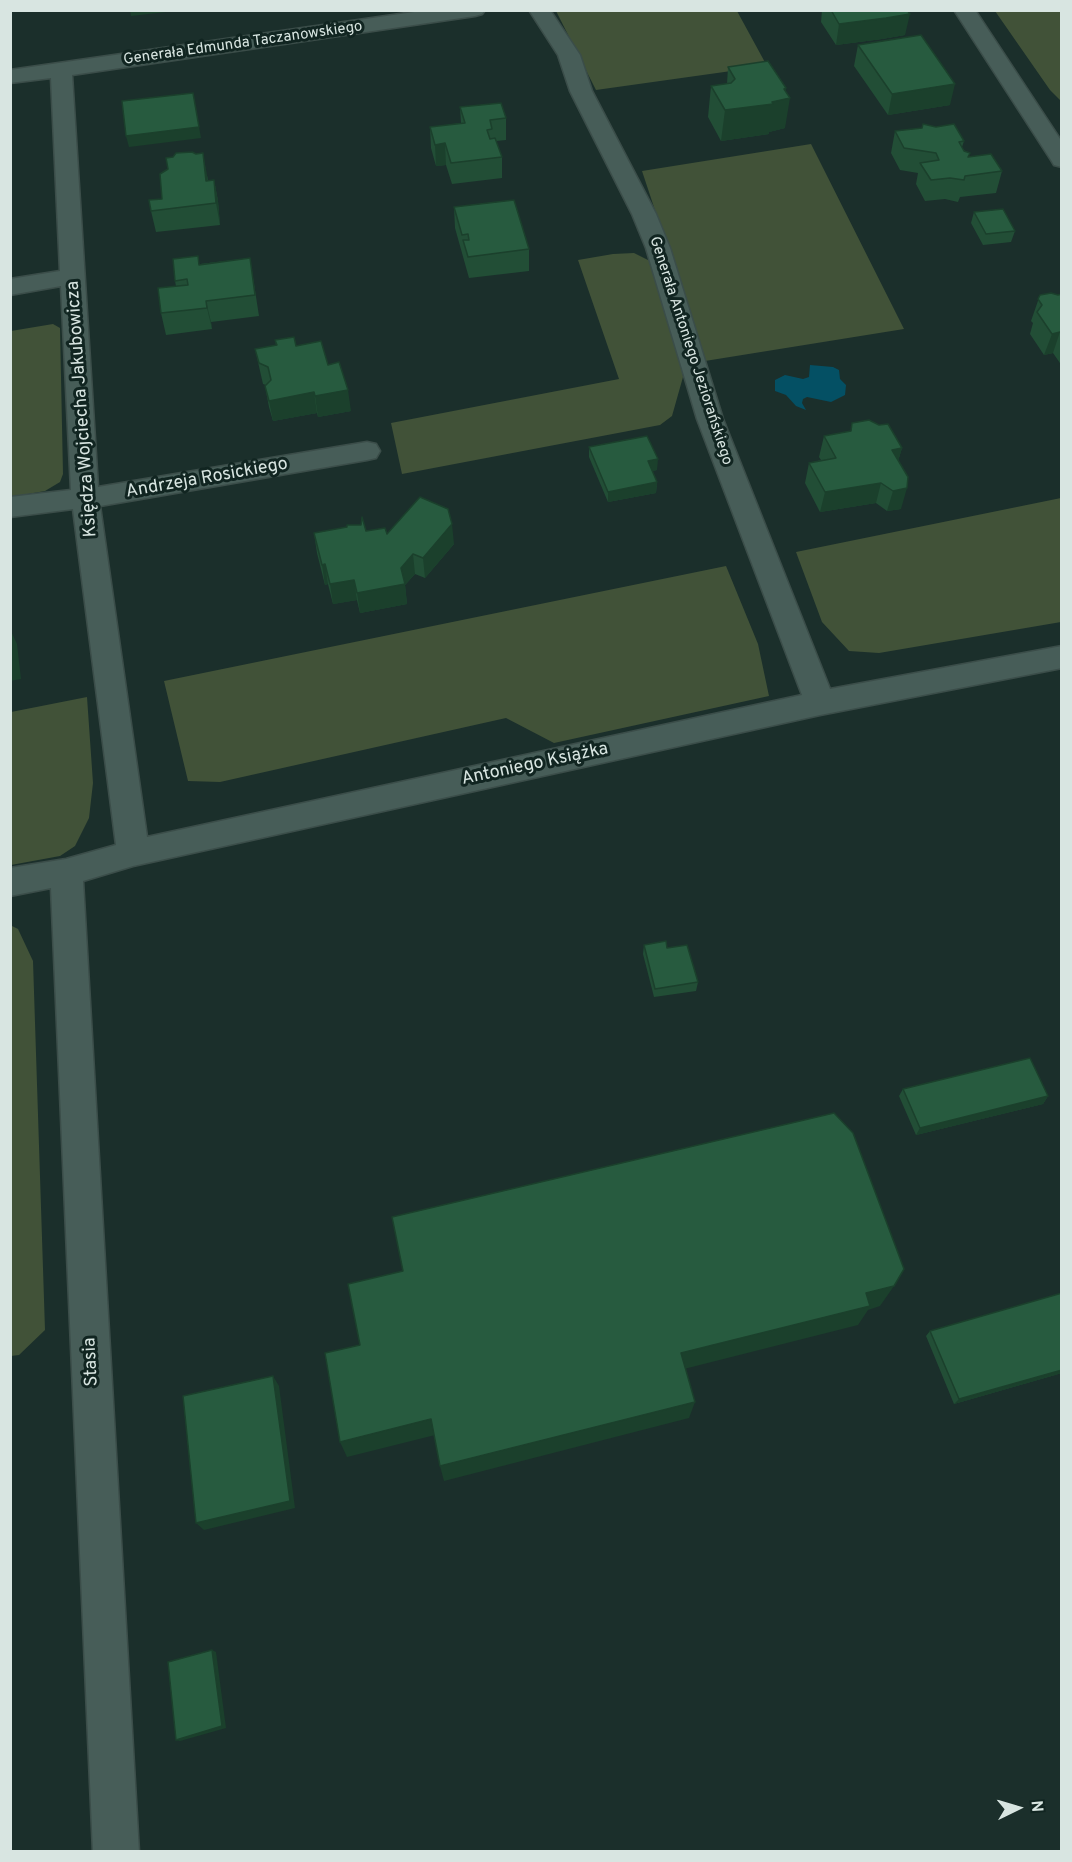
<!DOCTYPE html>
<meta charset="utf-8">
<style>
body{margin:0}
#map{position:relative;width:1072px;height:1862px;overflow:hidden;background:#1b2f2b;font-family:Overpass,sans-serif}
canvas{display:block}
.frame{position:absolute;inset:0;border:12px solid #d8e5e1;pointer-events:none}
.north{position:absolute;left:988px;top:1778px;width:60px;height:60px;-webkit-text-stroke:4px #112521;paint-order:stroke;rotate:85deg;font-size:16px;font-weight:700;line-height:24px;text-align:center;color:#d8e5e1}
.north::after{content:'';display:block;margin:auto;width:21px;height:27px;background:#d8e5e1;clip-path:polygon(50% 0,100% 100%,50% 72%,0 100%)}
</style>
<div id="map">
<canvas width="1072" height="1862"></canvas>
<div class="frame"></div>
<div class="north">N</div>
</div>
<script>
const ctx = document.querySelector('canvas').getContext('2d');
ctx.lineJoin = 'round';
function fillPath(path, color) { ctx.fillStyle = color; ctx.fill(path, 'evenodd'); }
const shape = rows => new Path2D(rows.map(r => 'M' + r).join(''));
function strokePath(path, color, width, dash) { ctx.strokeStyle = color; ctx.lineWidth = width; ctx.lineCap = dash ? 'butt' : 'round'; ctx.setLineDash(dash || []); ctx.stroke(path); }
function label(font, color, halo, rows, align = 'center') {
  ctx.font = font + ' Overpass,sans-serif'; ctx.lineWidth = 6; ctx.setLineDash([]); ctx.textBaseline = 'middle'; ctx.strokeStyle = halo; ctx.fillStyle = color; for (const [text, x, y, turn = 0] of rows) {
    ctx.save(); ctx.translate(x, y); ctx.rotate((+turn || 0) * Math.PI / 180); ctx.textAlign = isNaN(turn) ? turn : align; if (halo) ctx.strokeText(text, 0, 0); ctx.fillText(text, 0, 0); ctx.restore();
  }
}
const green = shape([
 [556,11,737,11,767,66,596,90],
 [995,11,1061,11,1061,101,1050,90],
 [811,144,904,329,705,361,642,171],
 [634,253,650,261,679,339,683,377,672,416,660,425,402,474,391,423,619,379,578,260,613,254],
 [53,324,60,328,63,474,60,482,45,491,11,497,11,331],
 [1061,498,1061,622,879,653,849,651,822,622,796,552],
 [726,566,758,644,769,696,554,743,506,718,220,782,188,781,164,681],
 [87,697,93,783,89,818,75,846,60,856,11,865,11,712],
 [10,925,18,929,33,961,45,1330,19,1355,11,1356]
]);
const water = shape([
 [810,365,833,367,839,370,840,379,846,385,845,395,831,402,807,397,803,399,802,403,806,410,796,406,786,395,775,391,775,380,785,375,803,379,809,377]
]);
const minor = shape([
 [428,10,485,10,482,14,475,16,72,75,98,487,367,442,376,444,380,451,376,458,367,460,100,506,147,837,802,695,697,419,646,248,632,214,570,91,558,55,529,10,550,10,580,55,592,91,656,214,670,248,723,419,830,689,1062,646,1062,668,820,715,133,866,83,881,139,1852,93,1852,51,888,10,896,10,868,66,859,116,845,73,509,10,517,10,497,71,490,61,286,10,295,10,279,60,271,51,78,10,83,10,70,428,10],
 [954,10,975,10,1062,142,1062,167,1054,165,1051,160,954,10]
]);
const wall = shape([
 [822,10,907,10,905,35,882,39,836,45,821,22],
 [858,45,950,105,888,115,854,66],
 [728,67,786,91,785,128,769,132,769,134,721,141,708,117,711,86,727,84],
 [460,107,506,118,506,140,496,141,502,157,502,178,452,184,446,165,436,166,431,148,430,127,461,123],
 [895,131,964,141,962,147,969,157,1002,171,996,193,960,197,958,202,945,199,925,201,916,184,918,173,900,170,891,153],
 [207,175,208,181,214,180,218,201,220,225,156,232,151,211,162,199],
 [454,207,529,249,529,271,469,278,455,228],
 [974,212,1015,231,1011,242,983,245,971,223],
 [250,258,259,316,211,322,212,329,166,335,161,313,176,286,175,281,200,264],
 [1062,294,1062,366,1053,353,1044,355,1030,334,1033,323,1031,321,1040,295],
 [275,340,296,346,328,365,351,411,318,417,317,413,273,421,269,407,265,386,266,385,263,384,255,349,276,345],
 [824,436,902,448,898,461,901,509,887,511,876,503,820,512,805,483,809,463,821,460,819,457],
 [589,447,657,470,652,471,657,482,656,493,608,502,589,457],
 [366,531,387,534,454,544,425,578,415,574,405,585,407,604,360,613,357,600,333,604,328,584,325,585,317,553,314,533],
 [644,945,667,948,698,982,696,991,654,997,643,954],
 [903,1089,1048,1096,1043,1104,916,1135,899,1096],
 [1062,1293,1062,1373,954,1404,926,1336,930,1331]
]);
const shadedWall = shape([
 [130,10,165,10,166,12,131,16],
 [910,14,905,35,882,39,836,45,839,24],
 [955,84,950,105,888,115,892,94],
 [786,88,785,99,790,98,785,128,769,132,769,134,721,141,725,110,772,102,784,89],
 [193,93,201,138,129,147,126,136],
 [445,143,446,165,436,166,435,145],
 [203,153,207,175,210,202,206,181],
 [214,180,218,201,220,225,216,203],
 [206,301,211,322,212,329,207,308],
 [1060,332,1053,353,1044,355,1052,334],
 [348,390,351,411,318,417,315,396],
 [314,392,317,413,273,421,269,401],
 [902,448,896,468,892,450],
 [658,459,657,470,647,472,648,461],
 [657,482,656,493,608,502,608,492],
 [881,483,876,503,820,512,825,492],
 [907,488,901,509,887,511,893,491],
 [452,524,454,544,425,578,423,558],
 [413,554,415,574,405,585,407,604,360,613,357,593,401,568],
 [325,564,328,584,325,585,322,565],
 [354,580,357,600,333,604,330,584],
 [10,629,17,644,21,679,10,681],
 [1048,1096,1043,1104,916,1135,920,1128],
 [894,1286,880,1306,868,1310,858,1325,676,1371,681,1353,866,1293],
 [1062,1370,1062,1373,954,1404,959,1399],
 [273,1376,279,1386,295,1508,204,1530,196,1523],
 [695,1402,689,1418,444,1481,440,1466],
 [431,1419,435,1435,347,1457,340,1442],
 [212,1650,216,1652,226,1728,180,1741,176,1740]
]);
const building = shape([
 [831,10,907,10,910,14,886,18,839,24,831,10],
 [921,35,955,84,892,94,858,45,921,35],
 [768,61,786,88,784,89,790,98,772,102,773,104,725,110,711,86,731,83,735,79,728,67,768,61],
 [193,93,199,127,126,136,122,101,193,93],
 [501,103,506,118,490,120,492,129,487,130,490,139,495,138,502,157,451,163,445,143,435,145,430,127,465,123,460,107,501,103],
 [923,124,936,127,954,124,964,141,959,142,964,151,970,153,968,157,991,154,1002,171,965,176,964,180,950,178,931,180,920,163,939,160,936,153,904,148,895,131,922,128,923,124],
 [192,152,196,154,203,153,206,181,214,180,216,203,151,211,149,200,162,199,160,174,168,169,166,158,173,157,176,153,192,152],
 [514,200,529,249,468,257,463,240,469,240,468,234,462,235,454,207,514,200],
 [1003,209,1015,231,986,234,974,212,1003,209],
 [198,256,199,265,250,258,255,295,206,301,207,308,161,313,158,288,188,285,187,279,175,281,173,259,198,256],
 [1051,293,1058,295,1062,294,1062,334,1060,332,1052,334,1037,312,1042,305,1038,299,1040,295,1051,293],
 [294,337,296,346,321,341,328,365,339,362,348,390,315,396,314,392,269,401,265,386,271,380,268,367,259,363,255,349,277,345,275,340,294,337],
 [869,420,879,425,888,424,902,448,892,450,908,477,907,488,893,491,881,483,825,492,809,463,836,458,824,436,851,431,852,423,869,420],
 [647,436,658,459,648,461,657,482,608,492,589,447,647,436],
 [420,497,448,509,452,524,423,558,413,554,401,568,405,584,357,593,354,580,330,584,325,564,322,565,314,533,347,527,347,525,361,525,362,517,366,531,385,528,387,534,420,497],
 [10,641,13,660,10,660,10,641],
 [666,941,667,948,687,945,698,982,655,989,644,945,666,941],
 [1030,1058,1048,1096,920,1128,903,1089,1030,1058],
 [834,1113,853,1133,904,1269,894,1286,866,1293,870,1306,681,1353,695,1402,440,1466,431,1419,340,1442,325,1353,360,1345,348,1284,403,1271,392,1217,834,1113],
 [1062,1293,1062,1370,959,1399,930,1331,1062,1293],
 [273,1376,290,1501,196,1523,183,1396,273,1376],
 [212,1650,222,1726,176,1740,168,1662,212,1650]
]);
const farStreetnames = [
 ["Generała Edmunda Taczanowskiego",243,44,-8],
 ["Generała Antoniego Jeziorańskiego",690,351,72]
];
const streetNames = [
 ["Księdza Wojciecha Jakubowicza",83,409,-94],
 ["Andrzeja Rosickiego",207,479,-10],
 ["Antoniego Książka",535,765,-12],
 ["Stasia",92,1362,-93]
];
fillPath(green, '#415238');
fillPath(water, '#045064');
strokePath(minor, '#3b4d49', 3);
fillPath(minor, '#475d58');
fillPath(wall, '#224e36');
fillPath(shadedWall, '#1b402c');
fillPath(building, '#275b3f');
strokePath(building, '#1b402c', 1.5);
label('15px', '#d8e5e1', '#112521', farStreetnames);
label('18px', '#d8e5e1', '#112521', streetNames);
</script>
